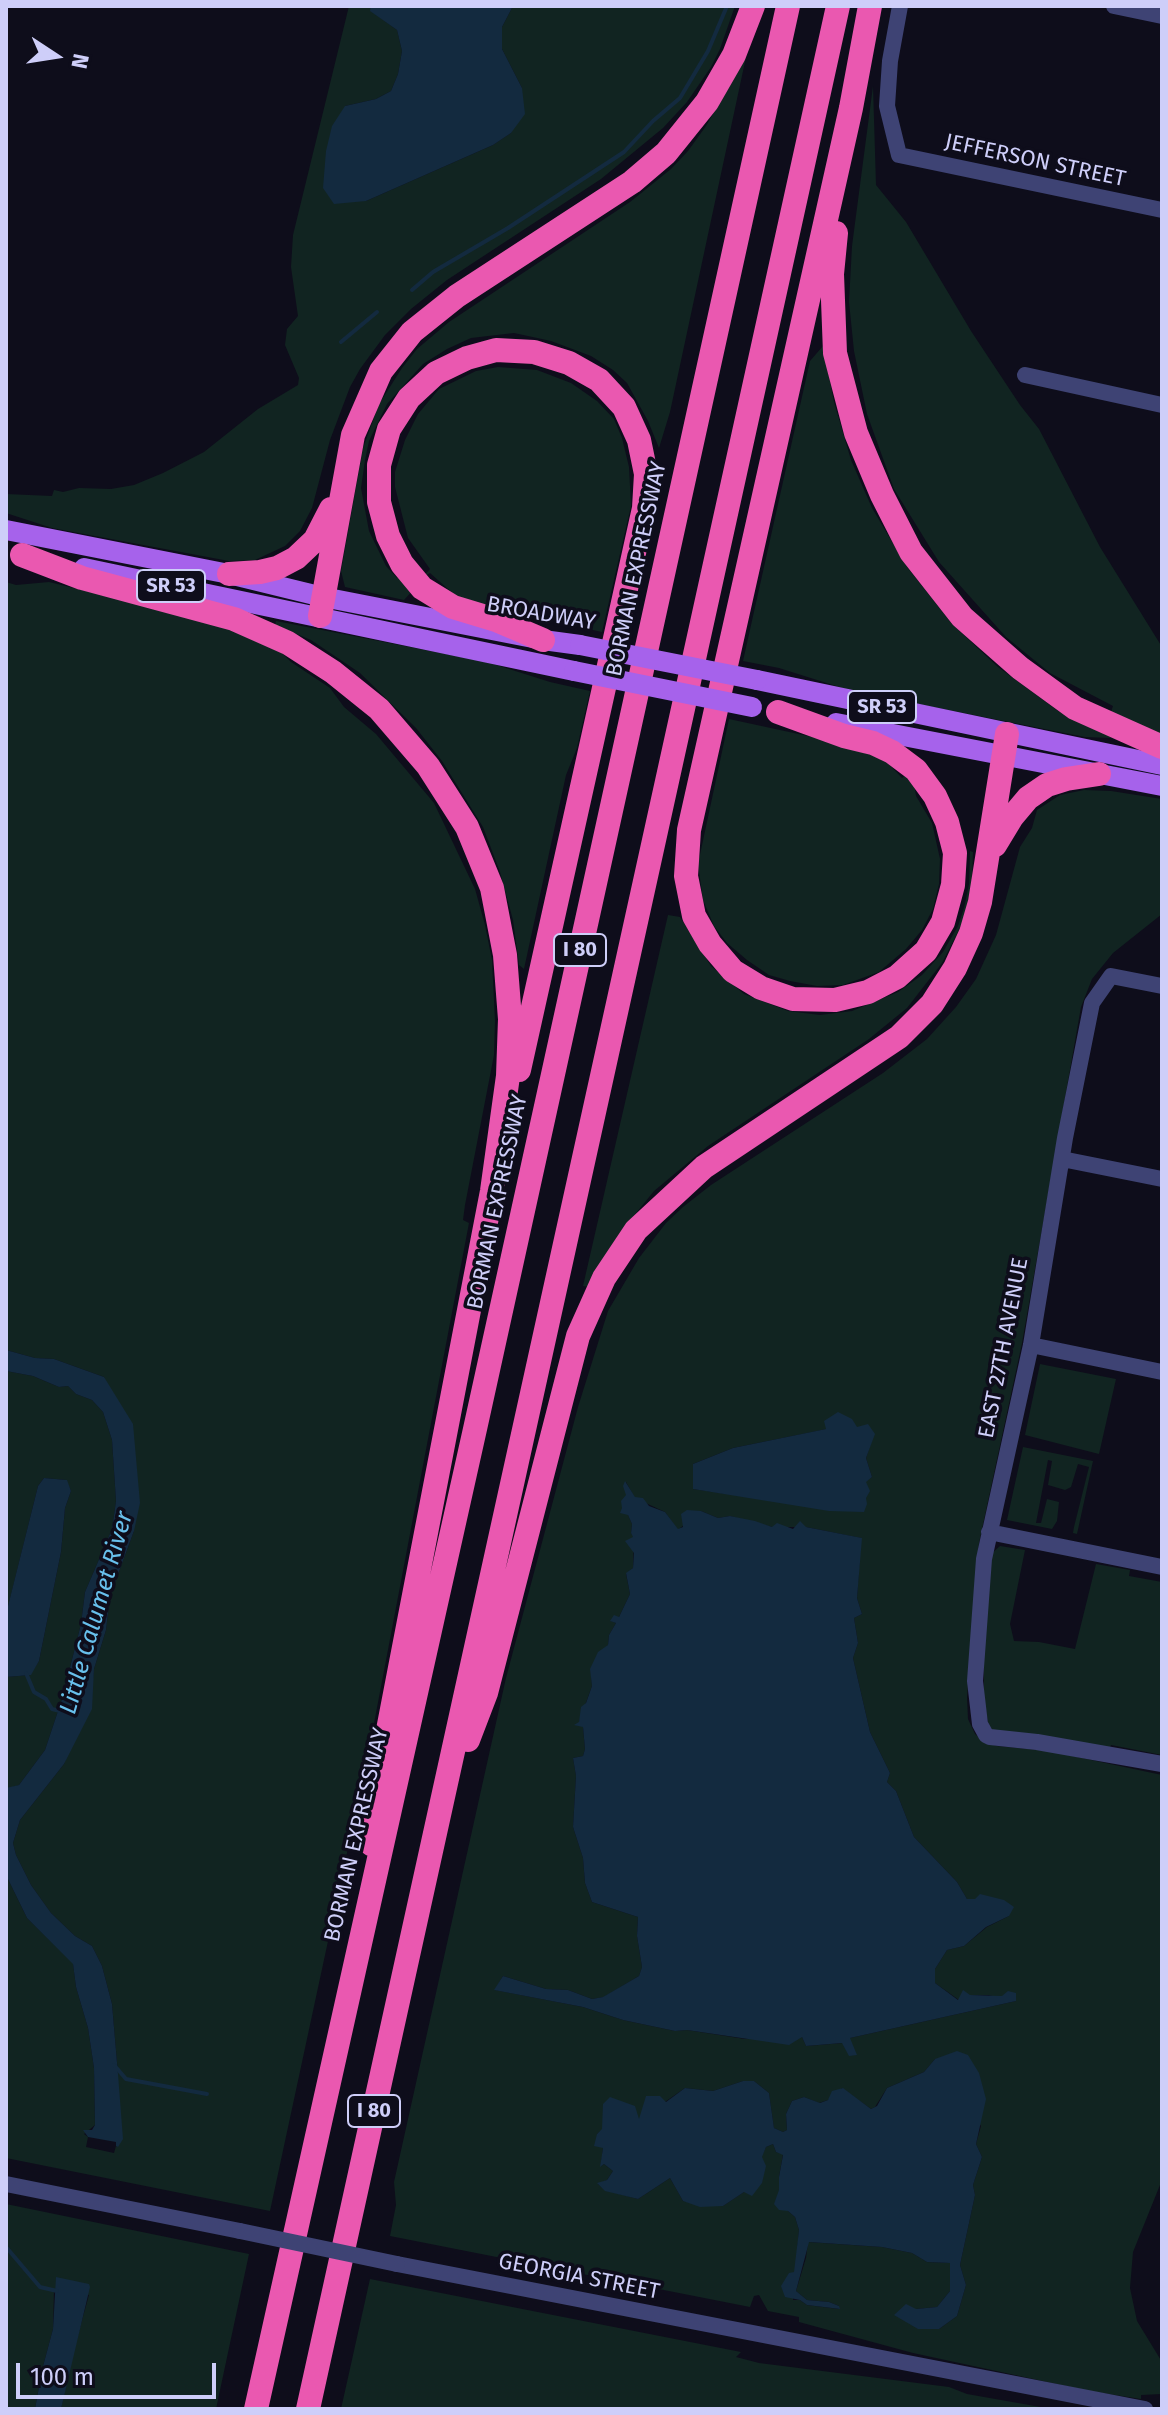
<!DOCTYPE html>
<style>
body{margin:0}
#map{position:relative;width:1168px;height:2415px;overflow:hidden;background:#0e0d1b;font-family:"Fira Sans",sans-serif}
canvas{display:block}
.frame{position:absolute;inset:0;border:8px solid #cecef9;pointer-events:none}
.north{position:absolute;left:16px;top:16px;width:80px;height:80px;-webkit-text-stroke:6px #0e0d1b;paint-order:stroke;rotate:102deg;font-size:22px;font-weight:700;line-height:32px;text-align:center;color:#cecef9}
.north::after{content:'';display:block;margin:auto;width:28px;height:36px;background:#cecef9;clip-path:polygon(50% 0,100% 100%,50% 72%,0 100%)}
.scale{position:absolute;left:16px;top:2363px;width:200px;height:36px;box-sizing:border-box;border:4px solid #cecef9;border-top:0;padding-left:10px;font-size:24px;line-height:28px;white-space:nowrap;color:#cecef9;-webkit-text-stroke:6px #0e0d1b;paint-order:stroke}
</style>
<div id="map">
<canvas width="1168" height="2415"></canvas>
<div class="frame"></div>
<div class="north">N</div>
<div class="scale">100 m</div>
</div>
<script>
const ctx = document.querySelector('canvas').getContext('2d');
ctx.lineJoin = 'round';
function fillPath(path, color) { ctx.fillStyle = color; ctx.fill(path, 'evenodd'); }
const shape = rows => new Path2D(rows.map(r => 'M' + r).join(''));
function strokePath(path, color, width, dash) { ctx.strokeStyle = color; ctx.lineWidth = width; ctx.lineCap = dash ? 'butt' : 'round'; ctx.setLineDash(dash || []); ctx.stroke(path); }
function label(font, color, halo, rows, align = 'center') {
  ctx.font = font + ' "Fira Sans",sans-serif'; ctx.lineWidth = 7; ctx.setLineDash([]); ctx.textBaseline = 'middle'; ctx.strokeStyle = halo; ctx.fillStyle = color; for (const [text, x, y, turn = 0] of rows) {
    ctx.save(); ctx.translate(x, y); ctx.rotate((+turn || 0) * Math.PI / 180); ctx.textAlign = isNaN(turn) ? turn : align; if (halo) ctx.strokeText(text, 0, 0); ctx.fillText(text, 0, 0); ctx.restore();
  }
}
const green = shape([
 [349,6,371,6,371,11,397,30,402,51,398,74,391,91,376,99,345,106,366,201,493,145,511,133,522,88,502,49,502,27,513,6,735,6,720,49,711,67,687,102,663,128,601,179,447,280,411,309,385,335,360,369,350,387,330,440,312,508,300,531,285,546,255,560,229,561,52,528,6,513,6,494,52,496,54,490,63,492,79,488,111,489,134,485,163,473,204,452,258,409,298,385,299,378,285,345,287,329,298,316,291,267,293,235],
 [746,57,670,412,659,448,648,421,627,383,613,370,591,356,551,341,514,333,471,338,447,349,423,364,387,404,369,441,365,460,361,488,369,531,386,566,397,578,402,578,415,588,404,600,345,587,341,571,363,448,379,404,402,368,417,349,449,322,630,202,671,169,688,151,706,126],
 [873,86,876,185,906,222,971,331,1020,405,1039,429,1100,547,1162,647,1162,736,1110,715,1113,706,1050,673,1006,637,939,562,894,489,867,414,854,351,849,302,852,246],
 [823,346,834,402,851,460,872,508,907,567,952,624,998,667,1058,711,1113,734,1110,738,1085,737,852,691,779,668,743,661,810,361],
 [498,367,537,370,571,383,597,401,614,419,622,438,629,467,631,506,602,632,479,605,457,597,430,573,423,577,430,569,408,538,395,487,395,472,405,440,418,414,439,389,476,371],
 [6,582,16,585,49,582,214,622,279,650,291,662,330,688,344,707,376,734,434,803,475,889,485,925,492,960,495,1021,494,1055,465,1205,463,1220,469,1223,368,1755,270,2211,6,2158,6,1875,27,1918,73,1963,76,1987,88,2028,94,2068,95,2125,84,2134,88,2137,86,2147,114,2153,116,2146,118,2147,118,2074,112,2004,102,1966,92,1946,75,1936,51,1913,31,1885,16,1855,13,1843,20,1820,64,1764,92,1688,94,1669,106,1630,110,1596,134,1531,104,1377,54,1359,35,1358,6,1350],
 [276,621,487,662,550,682,590,691,577,748,566,775,524,969,519,965,513,920,500,872,483,827,442,761,416,728,360,673,311,640,275,625],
 [729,719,854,746,884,759,902,778,908,773,914,783,916,796,932,823,940,859,939,884,933,909,922,930,906,949,879,972,843,985,817,986,790,981,769,975,747,960,727,943,714,926,703,900,698,864],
 [1084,790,1111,791,1162,799,1162,914,1113,953,1092,979,1081,1007,1022,1343,979,1543,967,1697,968,1719,975,1734,984,1742,997,1746,1049,1751,1162,1775,1162,2180,1133,2252,1130,2288,1137,2321,1162,2362,1162,2394,1141,2395,1141,2399,1089,2391,913,2353,799,2322,799,2317,768,2311,759,2295,754,2296,750,2307,390,2236,396,2205,394,2182,506,1678,578,1407,608,1311,639,1258,666,1223,683,1207,711,1185,883,1073,927,1039,956,1007,976,979,996,935,1020,847,1032,828,1037,810,1060,795],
 [857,1427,874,1434,866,1458,872,1477,866,1481,865,1498,784,1502,693,1489,693,1464,733,1448,827,1429],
 [626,1482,635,1498,665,1512,678,1530,701,1511,718,1518,730,1516,772,1527,806,1527,861,1538,857,1598,862,1614,854,1618,858,1643,853,1658,870,1732,890,1773,887,1782,896,1791,914,1837,957,1882,967,1899,975,1900,1009,1916,987,1927,964,1946,947,1950,935,1969,935,1983,959,2000,970,1995,988,1995,1016,2001,850,2038,843,2043,806,2046,802,2037,745,2039,687,2030,675,2031,623,2020,583,2007,495,1990,503,1976,546,1989,568,1990,592,1999,604,1997,639,1976,642,1967,637,1936,638,1917,592,1902,585,1883,583,1858,573,1827,576,1776,573,1758,583,1756,585,1749,583,1727,579,1722,592,1686,591,1669,608,1645,609,1635,616,1623,611,1621,619,1617,630,1594,626,1574,633,1568,634,1537,631,1533,632,1524,628,1515],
 [935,2059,981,2126,976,2144,982,2157,973,2185,975,2195,960,2265,966,2285,957,2316,939,2329,918,2329,916,2309,937,2307,950,2291,950,2263,927,2262,912,2253,882,2247,808,2242,806,2258,796,2291,807,2300,829,2302,839,2306,839,2309,807,2305,800,2300,793,2300,799,2230,795,2217,788,2211,779,2190,779,2177,783,2154,776,2152,773,2144,766,2147,744,2192,723,2206,683,2201,670,2178,638,2199,605,2190,598,2184,607,2180,613,2171,604,2164,601,2166,603,2148,597,2134,602,2130,639,2120,685,2088,713,2091,743,2081,754,2081,769,2093,774,2128,783,2132,787,2130,786,2114,792,2101,804,2097,819,2103,828,2100,842,2088,871,2109,875,2107,887,2088,924,2072],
 [970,851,973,852,972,884,963,922,942,963,907,1008,869,1039,708,1146,654,1191,619,1234,588,1287,583,1286,668,915,680,917,711,966,744,994,788,1011,820,1015,852,1011,898,992,922,975,943,952,958,926,964,908,969,884],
 [1040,1364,1116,1379,1099,1454,1025,1435],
 [6,1371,33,1376,59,1387,68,1386,76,1394,92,1400,103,1412,112,1440,116,1501,112,1529,85,1592,81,1624,62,1699,45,1750,19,1785,7,1789,6,1677,30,1675,39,1661,61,1552,65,1508,71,1491,66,1480,44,1478,38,1486,6,1615],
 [1023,1447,1093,1461,1077,1534,1073,1533,1074,1527,1089,1467,1078,1464,1071,1487,1065,1490,1048,1485,1052,1461,1048,1460,1036,1523,1041,1523,1047,1499,1059,1502,1057,1521,1052,1529,1007,1520],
 [1000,1546,1025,1550,1010,1624,1014,1641,1039,1642,1075,1649,1096,1564,1130,1570,1129,1576,1162,1582,1162,1755,1111,1745,1110,1748,993,1730,989,1727,984,1700,984,1657,991,1554],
 [6,2204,249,2254,216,2409,61,2409,71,2360,89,2295,54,2290,53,2329,42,2370,35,2409,6,2409],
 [370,2279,741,2352,736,2357,759,2363,949,2387,967,2394,1052,2409,341,2409]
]);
const water = shape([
 [371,6,513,6,502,27,502,49,522,88,525,114,511,133,493,145,366,201,334,204,323,188,326,151,332,126,345,106,376,99,391,91,398,74,402,51,397,30,370,11],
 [6,1350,35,1358,54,1359,104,1377,133,1424,140,1503,134,1531,110,1596,106,1630,94,1669,92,1709,64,1764,20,1820,13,1843,16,1855,31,1885,51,1913,75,1936,92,1946,102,1966,112,2004,118,2074,123,2139,118,2147,116,2146,116,2142,88,2137,83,2130,92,2130,95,2125,94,2068,88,2028,76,1987,73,1964,27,1918,6,1875,6,1788,19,1785,45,1750,62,1699,81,1624,85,1592,112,1529,116,1501,112,1440,103,1412,92,1400,76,1394,68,1386,59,1387,33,1376,6,1371],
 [838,1412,852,1419,857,1427,868,1424,875,1434,866,1458,872,1477,866,1482,870,1491,866,1498,867,1504,864,1512,829,1511,693,1489,693,1464,733,1448,826,1429,824,1421],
 [44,1478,67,1480,71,1491,65,1508,61,1552,39,1661,31,1675,6,1677,7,1610,38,1486],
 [625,1481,635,1497,643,1498,649,1506,665,1512,678,1529,683,1527,681,1514,687,1510,701,1511,718,1518,730,1516,755,1521,772,1527,777,1523,793,1529,800,1521,806,1527,862,1538,857,1598,862,1614,854,1618,858,1643,853,1658,870,1732,890,1773,887,1782,896,1791,914,1837,957,1882,967,1899,975,1899,980,1894,1004,1900,1014,1907,1009,1916,986,1927,964,1946,947,1950,935,1969,935,1983,958,2000,963,1990,970,1995,1002,1996,1008,1991,1016,1993,1016,2001,850,2038,857,2055,849,2056,842,2043,806,2046,802,2037,789,2045,687,2030,675,2031,623,2020,583,2007,494,1990,503,1976,546,1989,568,1990,592,1999,603,1997,639,1976,642,1967,637,1936,638,1917,592,1902,585,1883,583,1858,573,1827,576,1776,573,1758,583,1756,585,1749,583,1727,574,1725,579,1722,581,1707,586,1703,592,1686,590,1669,598,1652,608,1645,609,1635,616,1623,610,1621,614,1615,619,1617,630,1594,626,1573,633,1568,634,1553,625,1541,633,1537,631,1533,632,1524,628,1515,620,1513,622,1508,621,1501,626,1495,623,1486],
 [957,2051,968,2055,979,2073,986,2099,976,2144,982,2157,973,2185,975,2195,960,2265,966,2285,957,2316,939,2329,918,2329,894,2315,906,2304,916,2309,937,2307,950,2291,950,2263,927,2262,912,2253,882,2247,809,2242,796,2291,807,2300,829,2302,839,2306,840,2309,807,2305,800,2300,785,2297,781,2286,789,2273,794,2272,799,2230,795,2217,788,2211,779,2210,774,2204,779,2190,779,2177,783,2155,776,2152,773,2144,766,2147,762,2157,766,2166,762,2183,752,2196,744,2192,723,2206,700,2207,683,2201,670,2178,638,2199,605,2191,597,2183,607,2180,613,2171,604,2164,600,2167,603,2148,594,2146,597,2134,602,2129,603,2104,610,2097,635,2106,639,2119,646,2096,660,2096,666,2102,685,2088,713,2091,743,2081,754,2081,769,2093,774,2128,783,2132,787,2130,786,2114,792,2101,804,2097,820,2103,828,2100,832,2091,843,2088,871,2109,877,2106,887,2088,924,2072,935,2059],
 [56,2277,89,2284,90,2287,61,2409,35,2409,42,2370,53,2329]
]);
const stream = shape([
 [412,290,433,272,508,228,624,152,653,121,680,98,708,51,727,6],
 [341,342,377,312],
 [26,1673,34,1692,46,1699,52,1709,60,1711],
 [114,2065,126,2079,207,2094],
 [6,2247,40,2287,57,2291]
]);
const minor = shape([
 [900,6,890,61,887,106,899,155,1162,210],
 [1114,6,1162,16],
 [1025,375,1162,405],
 [1162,986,1111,976,1092,1003,1065,1138,1031,1345,984,1559,975,1681,980,1724,986,1735,990,1737,1037,1742,1162,1764],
 [1062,1159,1162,1179],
 [1031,1345,1162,1372],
 [989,1532,1162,1567]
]);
const tertiary = shape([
 [6,2184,240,2231],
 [397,2264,1145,2409]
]);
const primary = shape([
 [6,530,229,574,323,597,543,640,580,645],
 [84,568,574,671],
 [757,680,1162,765],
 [836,723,1162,786]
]);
const motorway = shape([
 [836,233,832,274,835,353,856,433,882,495,911,552,962,617,1020,668,1075,708,1162,747],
 [22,555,82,578,234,619,288,643,333,672,379,709,428,766,467,827,492,888,505,955,510,1019,508,1076,492,1191,371,1818,371,1844],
 [229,574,260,572,277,568,296,558,315,540,331,509],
 [320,616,353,435,381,371,412,332,457,296,632,182,666,153,707,102,734,55,753,6],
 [778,712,844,736,873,743,892,752,916,770,935,796,947,822,955,853,953,885,943,922,926,951,897,977,868,992,835,1000,793,999,761,988,733,971,710,944,694,916,686,876,689,830,851,108,870,6],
 [995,845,1012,817,1028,798,1047,785,1066,779,1099,774],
 [519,1070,644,508,646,474,639,440,624,407,599,380,569,363,534,352,496,350,467,358,436,373,409,398,389,429,379,465,379,502,388,536,402,564,422,588,453,607,496,620,543,640],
 [468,1740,486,1693,578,1336,604,1278,636,1230,704,1167,899,1037,932,1004,955,968,971,933,980,902,1007,734],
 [256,2409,475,1429,788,6],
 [308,2409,838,6]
]);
const tertiaryBridge = shape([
 [240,2231,397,2264]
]);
const primaryBridge = shape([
 [580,645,757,680],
 [574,671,752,707]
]);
const shields = [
 [171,586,68],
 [882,707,68],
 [580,950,52],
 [374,2111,52]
];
const shieldNames = [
 ["SR 53",171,586],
 ["SR 53",882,707],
 ["I 80",580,950],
 ["I 80",374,2111]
];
const streetNames = [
 ["JEFFERSON STREET",1035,161,12],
 ["BORMAN EXPRESSWAY",637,569,-78],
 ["BROADWAY",541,614,10],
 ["BORMAN EXPRESSWAY",498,1202,-78],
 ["EAST 27TH AVENUE",1004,1348,-79],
 ["BORMAN EXPRESSWAY",357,1835,-77],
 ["GEORGIA STREET",579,2277,11]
];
const waterNames = [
 ["Little Calumet River",97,1613,-74]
];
fillPath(green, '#112421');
fillPath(water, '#132a3f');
strokePath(stream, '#132a3f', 4);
strokePath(minor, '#3e4374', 16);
strokePath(tertiary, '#3e4374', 16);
strokePath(primary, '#a662eb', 20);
strokePath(motorway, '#ea58b0', 24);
strokePath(tertiaryBridge, '#3e4374', 16);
strokePath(primaryBridge, '#a662eb', 20);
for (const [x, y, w] of shields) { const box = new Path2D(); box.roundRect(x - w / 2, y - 16, w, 32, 6); ctx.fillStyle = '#0e0d1b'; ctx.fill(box); strokePath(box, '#cecef9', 2); }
label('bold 20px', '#cecef9', null, shieldNames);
label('22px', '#cecef9', '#0e0d1b', streetNames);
label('italic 24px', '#68c0ec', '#0e0d1b', waterNames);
</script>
